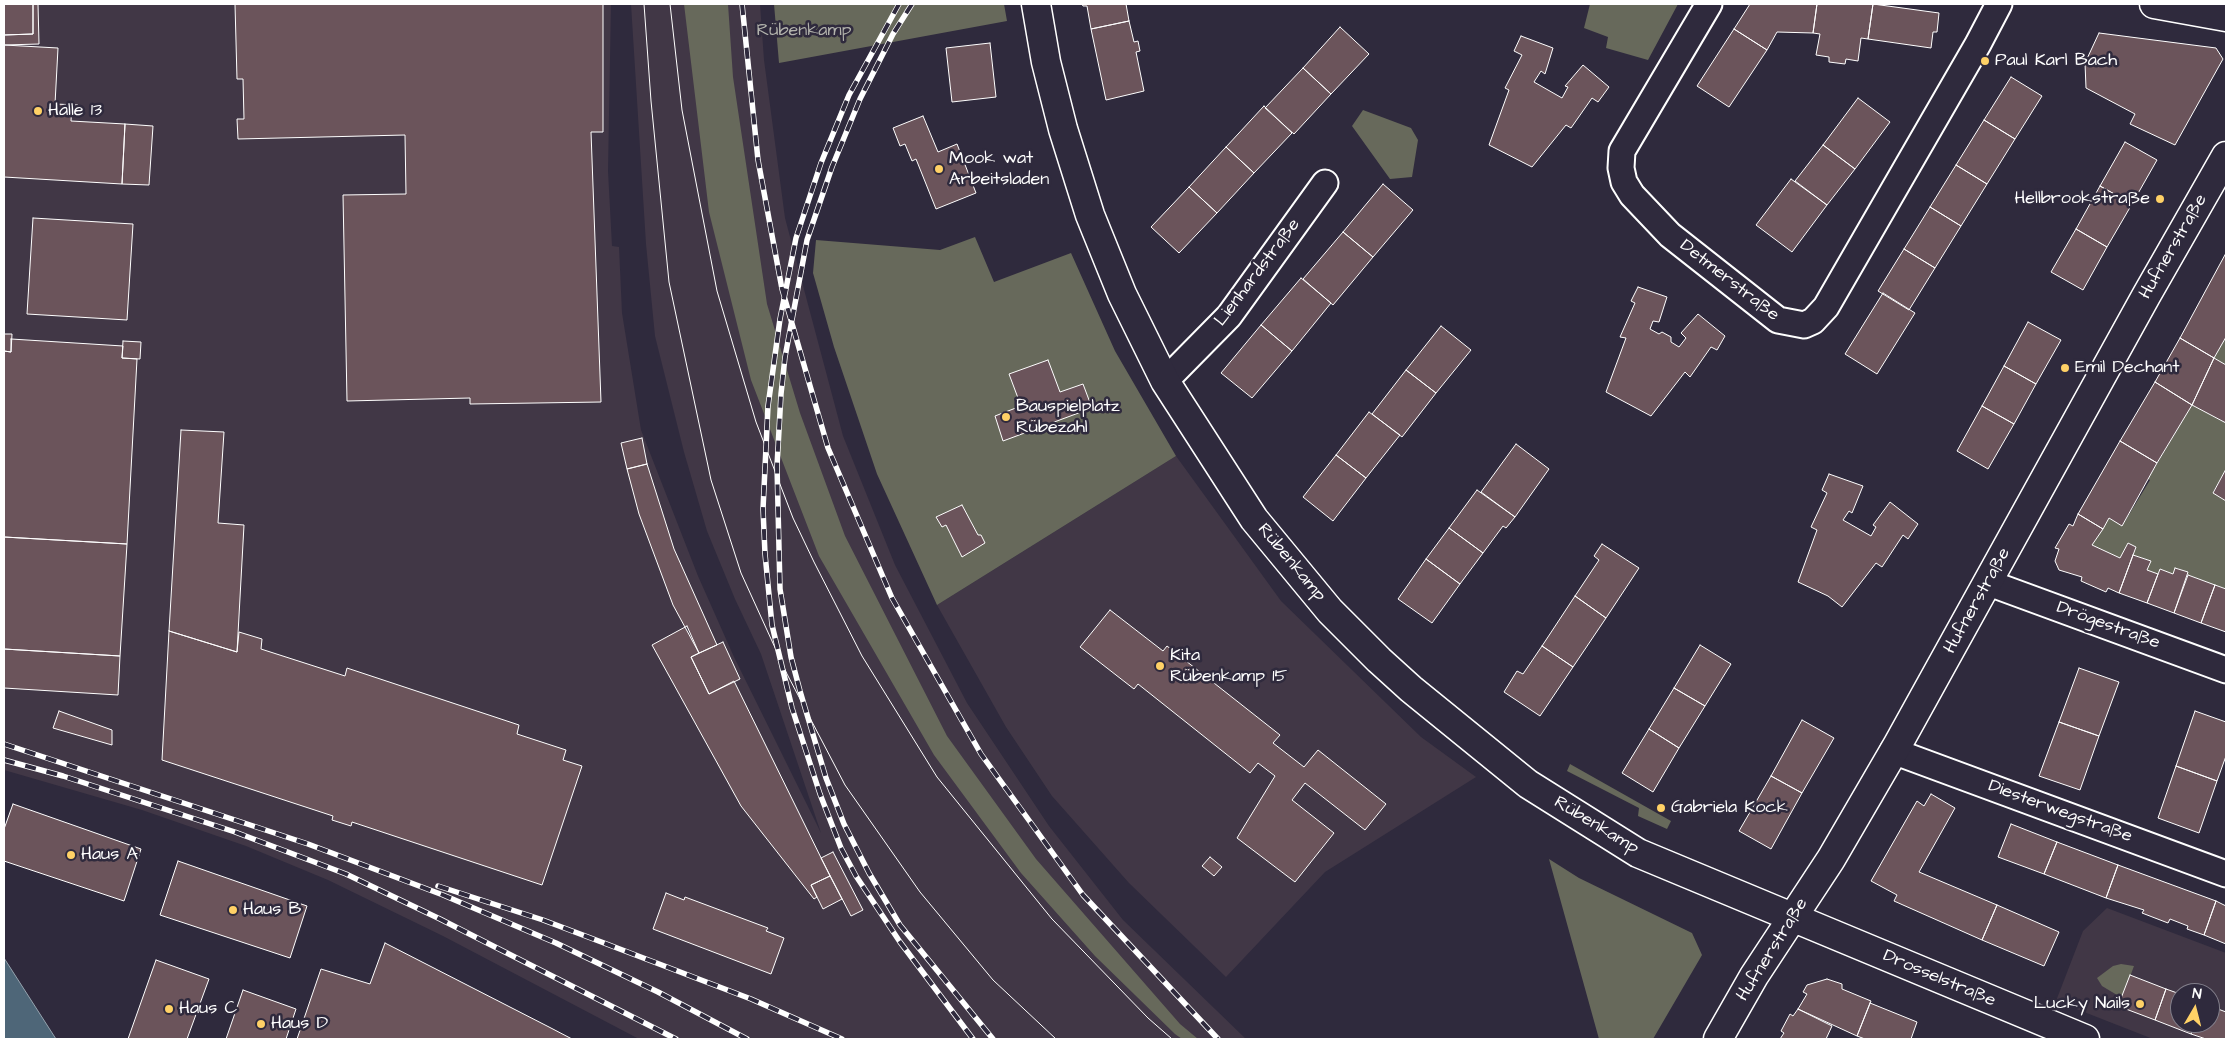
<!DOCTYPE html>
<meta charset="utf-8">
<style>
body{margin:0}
#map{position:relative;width:2230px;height:1043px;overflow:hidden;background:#2f2a3d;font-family:"Architects Daughter",sans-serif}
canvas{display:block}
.frame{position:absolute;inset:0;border:5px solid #fff;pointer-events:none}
.north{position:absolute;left:2170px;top:983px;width:50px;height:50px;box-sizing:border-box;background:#2f2a3d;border:1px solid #827f8b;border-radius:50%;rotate:8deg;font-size:14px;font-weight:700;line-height:20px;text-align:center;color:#fff}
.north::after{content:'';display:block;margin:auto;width:18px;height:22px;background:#ffd166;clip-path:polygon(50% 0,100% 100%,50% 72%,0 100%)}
</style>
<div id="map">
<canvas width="2230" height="1043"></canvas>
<div class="frame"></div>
<div class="north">N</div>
</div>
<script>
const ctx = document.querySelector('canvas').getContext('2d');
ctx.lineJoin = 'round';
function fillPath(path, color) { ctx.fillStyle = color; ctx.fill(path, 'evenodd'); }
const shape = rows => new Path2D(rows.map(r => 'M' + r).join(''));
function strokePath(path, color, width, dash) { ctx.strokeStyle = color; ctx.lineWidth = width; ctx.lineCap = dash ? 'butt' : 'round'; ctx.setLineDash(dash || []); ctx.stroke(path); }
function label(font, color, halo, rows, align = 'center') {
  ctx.font = font + ' "Architects Daughter",sans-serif'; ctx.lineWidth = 5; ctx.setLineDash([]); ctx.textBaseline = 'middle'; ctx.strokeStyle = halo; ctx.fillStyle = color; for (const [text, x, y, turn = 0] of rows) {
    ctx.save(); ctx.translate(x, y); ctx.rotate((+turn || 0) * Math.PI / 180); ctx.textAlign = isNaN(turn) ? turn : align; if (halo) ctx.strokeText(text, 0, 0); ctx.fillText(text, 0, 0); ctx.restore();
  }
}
const built = shape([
 [4,4,611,4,608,171,612,246,619,247,622,313,641,430,698,576,734,657,821,833,761,654,735,599,707,531,684,452,655,336,646,244,631,4,760,4,764,60,785,218,843,436,895,565,967,703,1049,826,1123,920,1246,1039,639,1039,443,936,328,880,246,846,142,810,4,770],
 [1176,456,1281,601,1421,737,1476,777,1325,872,1226,977,1129,883,1052,796,1006,727,937,605],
 [2107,908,2226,953,2226,1039,2153,1039,2056,1001,2083,931],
 [2180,993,2210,993,2210,1023,2180,1023]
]);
const green = shape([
 [684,4,728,4,733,77,767,304,800,413,845,536,947,736,1036,859,1180,1024,1198,1039,1182,1039,1175,1034,1095,956,1021,873,934,755,819,556,751,380,709,212],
 [774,4,1004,4,1007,21,779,63],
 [1590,4,1678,4,1648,60,1606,48,1608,37,1584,28],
 [1363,110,1411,128,1418,140,1412,177,1390,179,1352,126],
 [975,237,994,282,1071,253,1115,351,1176,456,937,605,877,474,834,347,813,273,816,240,940,250],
 [2226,337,2226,365,2214,358],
 [2192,405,2226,423,2226,469,2213,492,2226,501,2226,589,2188,575,2188,572,2176,568,2173,574,2160,569,2158,574,2147,570,2151,561,2133,555,2136,547,2128,543,2120,558,2092,545,2109,518,2122,526,2150,480,2148,479],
 [1570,764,1671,821,1667,829,1638,816,1639,808,1567,771],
 [1549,859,1579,878,1692,933,1702,955,1653,1039,1599,1039],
 [2121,964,2134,966,2122,998,2102,986,2097,978,2113,966]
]);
const water = shape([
 [4,958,56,1039,4,1039,4,958]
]);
const building = shape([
 [4,4,33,4,33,34,4,35,4,4],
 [33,4,38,4,39,44,4,45,4,35,33,34,33,4],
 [235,4,603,4,603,132,591,132,601,402,470,404,470,398,347,401,343,195,406,194,405,135,238,139,237,119,244,119,243,79,237,79,235,4],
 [1082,4,1126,4,1129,21,1091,29,1087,6,1083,6,1082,4],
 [1750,4,1817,4,1813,33,1777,32,1767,50,1734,29,1750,4],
 [1817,4,1873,4,1868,39,1861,38,1858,61,1846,59,1845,64,1829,62,1829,57,1816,55,1820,34,1813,33,1817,4],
 [1873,4,1939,13,1937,32,1933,32,1931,48,1868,39,1873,4],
 [1129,21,1134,42,1138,41,1140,51,1136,52,1144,91,1106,100,1091,29,1129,21],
 [1340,27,1369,54,1331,94,1303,68,1340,27],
 [1734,29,1767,50,1729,107,1697,86,1734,29],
 [2099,33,2216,48,2223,59,2175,145,2130,124,2135,114,2086,88,2085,63,2099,33],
 [1521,36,1553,48,1545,74,1541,71,1534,82,1562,98,1568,87,1565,86,1583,65,1609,87,1598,102,1592,98,1571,128,1566,125,1532,167,1489,145,1509,90,1505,88,1522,55,1514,51,1521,36],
 [990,43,996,97,952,102,946,48,990,43],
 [4,45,58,48,55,104,78,105,78,107,72,106,71,121,125,124,122,184,4,177,4,45],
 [1303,68,1331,94,1294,134,1265,108,1303,68],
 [2011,77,2042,96,2015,139,1984,120,2011,77],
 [1858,98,1890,122,1855,169,1823,145,1858,98],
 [1264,106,1292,133,1254,173,1226,147,1264,106],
 [923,116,938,152,957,144,976,193,936,209,916,159,912,161,905,144,900,146,893,128,923,116],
 [1984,120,2015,139,1987,184,1956,165,1984,120],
 [125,124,153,126,149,185,122,184,125,124],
 [2125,142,2157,160,2132,204,2100,186,2125,142],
 [1823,145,1855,169,1827,205,1795,181,1823,145],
 [1226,147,1254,173,1217,213,1189,187,1226,147],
 [1956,165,1987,184,1961,226,1930,207,1956,165],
 [1791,179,1827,205,1792,252,1756,225,1791,179],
 [1383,184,1413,210,1373,257,1343,232,1383,184],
 [2100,186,2132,204,2107,247,2076,229,2100,186],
 [1189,187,1217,213,1179,253,1151,227,1189,187],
 [1930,207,1961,226,1935,268,1904,249,1930,207],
 [33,218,133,224,127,320,27,314,33,218],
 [2076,229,2107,247,2083,290,2051,272,2076,229],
 [1343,232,1373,257,1333,305,1303,279,1343,232],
 [1904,249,1935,268,1909,310,1878,291,1904,249],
 [2226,253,2226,337,2214,358,2180,338,2226,253],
 [1301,278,1331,303,1292,351,1261,325,1301,278],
 [1638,287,1667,297,1659,322,1653,321,1650,329,1659,334,1662,332,1671,337,1671,342,1679,347,1686,338,1681,333,1698,314,1725,336,1717,350,1711,347,1690,377,1685,372,1651,416,1606,392,1626,338,1620,337,1635,303,1631,301,1638,287],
 [1883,293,1915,313,1877,374,1845,354,1883,293],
 [2028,322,2061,340,2036,384,2004,366,2028,322],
 [1261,325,1292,351,1252,398,1221,373,1261,325],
 [1441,326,1471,350,1436,393,1406,370,1441,326],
 [4,334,12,334,11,352,4,351,4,334],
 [2180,338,2214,358,2192,405,2155,382,2180,338],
 [11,339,123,346,122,358,137,359,127,544,4,537,4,351,11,352,11,339],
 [123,341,141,342,140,359,122,358,123,341],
 [2214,358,2226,365,2226,423,2192,405,2214,358],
 [1048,360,1060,392,1083,384,1092,408,1003,441,995,416,1021,406,1009,374,1048,360],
 [2004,366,2036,384,2014,424,1982,406,2004,366],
 [1406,370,1436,393,1402,437,1372,414,1406,370],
 [2155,382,2192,405,2157,463,2120,441,2155,382],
 [1982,406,2014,424,1988,469,1957,451,1982,406],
 [1369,412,1400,435,1366,478,1336,455,1369,412],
 [181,430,224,432,218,523,244,525,237,652,169,631,181,430],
 [642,438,647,464,627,469,621,443,642,438],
 [2120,441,2157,463,2122,526,2109,518,2103,529,2078,514,2120,441],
 [1516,444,1549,469,1515,517,1481,492,1516,444],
 [1336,455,1366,478,1333,521,1303,497,1336,455],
 [647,464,674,549,717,645,699,653,673,605,639,514,627,469,647,464],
 [2226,469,2226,501,2213,493,2226,469],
 [1829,474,1863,486,1852,513,1849,511,1843,520,1871,536,1876,527,1873,525,1890,502,1918,524,1908,539,1903,535,1882,567,1876,563,1842,607,1828,596,1798,582,1817,530,1811,527,1827,493,1822,490,1829,474],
 [1477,490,1515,517,1506,528,1503,526,1483,553,1449,528,1477,490],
 [962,505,978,535,981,535,985,543,962,557,946,525,942,527,936,517,962,505],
 [2078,514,2103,529,2092,545,2120,558,2128,543,2136,547,2119,593,2108,588,2106,592,2081,581,2082,577,2059,570,2055,561,2059,549,2055,548,2069,524,2073,526,2078,514],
 [1449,528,1483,553,1460,584,1426,559,1449,528],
 [4,537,127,544,120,656,4,649,4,537],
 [1602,544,1639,568,1606,618,1575,596,1599,560,1594,556,1602,544],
 [2133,555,2151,561,2147,570,2158,574,2147,603,2119,593,2133,555],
 [1426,559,1460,584,1432,623,1398,599,1426,559],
 [2175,568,2188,572,2174,613,2147,603,2160,569,2173,574,2175,568],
 [2188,575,2215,585,2201,623,2174,613,2188,575],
 [2215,585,2226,589,2226,632,2201,623,2215,585],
 [1575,596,1606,618,1573,667,1542,646,1575,596],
 [1110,610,1163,651,1167,646,1280,735,1273,743,1304,767,1318,750,1386,804,1365,830,1305,783,1292,800,1334,833,1295,882,1237,838,1275,776,1258,763,1250,773,1138,684,1134,689,1080,647,1110,610],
 [687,626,699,653,691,657,709,694,734,681,830,876,811,885,817,897,814,899,741,806,652,645,687,626],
 [169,631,237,652,239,632,262,639,261,649,345,676,347,668,519,725,517,734,566,750,563,760,582,766,542,885,352,822,351,826,332,820,333,816,162,760,169,631],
 [723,642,740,679,709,694,691,657,723,642],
 [1700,645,1731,664,1705,706,1674,688,1700,645],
 [1542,646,1573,667,1540,716,1504,692,1517,671,1523,674,1542,646],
 [4,649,120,656,118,695,4,688,4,649],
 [2079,668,2119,682,2099,736,2059,722,2079,668],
 [1674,688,1705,706,1679,748,1649,729,1674,688],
 [59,711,112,730,112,745,53,728,59,711],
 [2195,711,2226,722,2226,756,2217,781,2176,766,2195,711],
 [1802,720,1834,738,1802,793,1771,776,1802,720],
 [2059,722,2099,736,2080,790,2039,776,2059,722],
 [1649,729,1679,748,1653,792,1622,773,1649,729],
 [2176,766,2217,781,2199,833,2158,818,2176,766],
 [1771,776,1802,793,1771,849,1739,831,1771,776],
 [1931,794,1955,808,1919,872,1997,905,1982,940,1894,901,1897,895,1871,881,1917,801,1924,806,1931,794],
 [13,804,141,849,124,901,4,861,4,829,13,804],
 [2011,824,2057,842,2044,874,1998,857,2011,824],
 [2057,842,2118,865,2106,898,2044,874,2057,842],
 [833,852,863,910,851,916,821,858,833,852],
 [1210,857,1222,867,1214,876,1202,866,1210,857],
 [178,861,307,906,290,958,160,915,178,861],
 [2118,865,2216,901,2204,935,2187,929,2188,926,2170,919,2168,923,2142,913,2144,910,2106,898,2118,865],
 [830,876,842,899,823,909,811,885,830,876],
 [666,893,684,900,685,897,768,928,766,931,784,938,771,974,653,929,666,893],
 [2216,901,2226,906,2226,944,2204,935,2216,901],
 [1997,905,2059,932,2044,966,1982,940,1997,905],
 [385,943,549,1027,572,1039,297,1039,321,969,370,984,385,943],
 [156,960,209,979,187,1039,128,1039,156,960],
 [2130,975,2166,989,2155,1020,2118,1006,2130,975],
 [1827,979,1842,984,1842,989,1871,1001,1857,1036,1798,1009,1807,994,1803,992,1807,985,1827,979],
 [2166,989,2180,994,2180,1023,2195,1023,2191,1034,2155,1020,2166,989],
 [243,990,296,1009,286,1039,226,1039,243,990],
 [1870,1003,1917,1022,1911,1039,1865,1039,1857,1036,1870,1003],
 [2210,1006,2226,1012,2226,1039,2206,1039,2191,1034,2195,1023,2210,1023,2210,1006],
 [1798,1009,1832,1026,1826,1039,1780,1039,1784,1033,1781,1031,1790,1014,1793,1016,1798,1009]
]);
const street = shape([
 [1709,4,1622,151,1621,168,1624,182,1632,195,1670,235,1778,320,1804,325,1813,321,1826,307,1978,44,1999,4],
 [1165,381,1229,316,1325,183],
 [1989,583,2226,670],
 [1893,751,2226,874]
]);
const secondary = shape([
 [1036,4,1046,62,1063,129,1090,215,1122,294,1165,381,1254,519,1330,611,1379,660,1411,689,1528,784,1638,853,2085,1039],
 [2154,4,2226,17],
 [1718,1039,1754,976,1831,859,1898,744,2146,296,2226,156]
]);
const tram = shape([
 [644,4,651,101,669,282,711,480,741,573,787,674,845,785,920,892,993,980,1056,1039],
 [670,4,682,110,717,291,756,422,793,518,814,562,862,656,937,777,1052,919,1148,1018,1172,1039]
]);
const rail = shape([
 [742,4,758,160,782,289,828,448,892,598,981,754,1083,895,1218,1039],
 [899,4,849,95,821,163,796,238,780,319,768,406,763,509,765,554,772,625,792,708,820,794,841,848,856,876,900,942,973,1039],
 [912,4,893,34,860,99,832,167,807,240,785,357,781,394,777,466,780,589,791,657,800,691,826,778,844,824,869,873,900,925,993,1039],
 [4,744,308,844,443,895,556,943,658,992,747,1039],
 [4,760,63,776,235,832,346,874,440,919,676,1039],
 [438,886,543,920,604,943,751,999,842,1039]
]);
const markers = [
 [1985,61,5,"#ffd166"],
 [38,111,5,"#ffd166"],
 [939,169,5,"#ffd166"],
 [2160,199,5,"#ffd166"],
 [2065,368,5,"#ffd166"],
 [1006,417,5,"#ffd166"],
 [1160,666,5,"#ffd166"],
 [1661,808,5,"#ffd166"],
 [71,855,5,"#ffd166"],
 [233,910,5,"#ffd166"],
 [2140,1004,5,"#ffd166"],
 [169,1009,5,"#ffd166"],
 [261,1024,5,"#ffd166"]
];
const parkNames = [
 ["Rübenkamp",804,31]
];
const poiNames = [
 ["Paul Karl Bach",1995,61],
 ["Halle 13",48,111],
 ["Mook wat",949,159],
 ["Arbeitsladen",949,180],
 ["Hellbrookstraße",2150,199,"right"],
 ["Emil Dechant",2075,368],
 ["Bauspielplatz",1016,407],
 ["Rübezahl",1016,428],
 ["Kita",1170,656],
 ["Rübenkamp 15",1170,677],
 ["Gabriela Kock",1671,808],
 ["Haus A",81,855],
 ["Haus B",243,910],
 ["Lucky Nails",2130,1004,"right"],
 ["Haus C",179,1009],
 ["Haus D",271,1024]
];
const streetNames = [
 ["Hufnerstraße",2174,247,-60],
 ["Lienhardstraße",1258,273,-53],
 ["Detmerstraße",1729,281,38],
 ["Rübenkamp",1291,563,50],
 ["Hufnerstraße",1978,601,-61],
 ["Drögestraße",2108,626,20],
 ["Diesterwegstraße",2060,812,20],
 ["Rübenkamp",1596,826,31],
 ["Hufnerstraße",1773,950,-58],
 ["Drosselstraße",1939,979,23]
];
fillPath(built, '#413746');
fillPath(green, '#67695b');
fillPath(water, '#4e6678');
strokePath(water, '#95a3ae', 1);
fillPath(building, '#6b545b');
strokePath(building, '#fff', 1);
strokePath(street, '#fff', 29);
strokePath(secondary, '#fff', 31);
strokePath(street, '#2f2a3d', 25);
strokePath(secondary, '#2f2a3d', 28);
strokePath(tram, '#fff', 1);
strokePath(rail, '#fff', 5.5);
strokePath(rail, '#2f2a3d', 4, [11]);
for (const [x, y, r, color] of markers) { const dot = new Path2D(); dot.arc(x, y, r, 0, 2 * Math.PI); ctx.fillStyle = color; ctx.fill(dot); strokePath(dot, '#2f2a3d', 2); }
label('18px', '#b3b4ad', '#2f2a3d', parkNames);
label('18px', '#fff', '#2f2a3d', poiNames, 'left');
label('18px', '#fff', '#2f2a3d', streetNames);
</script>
